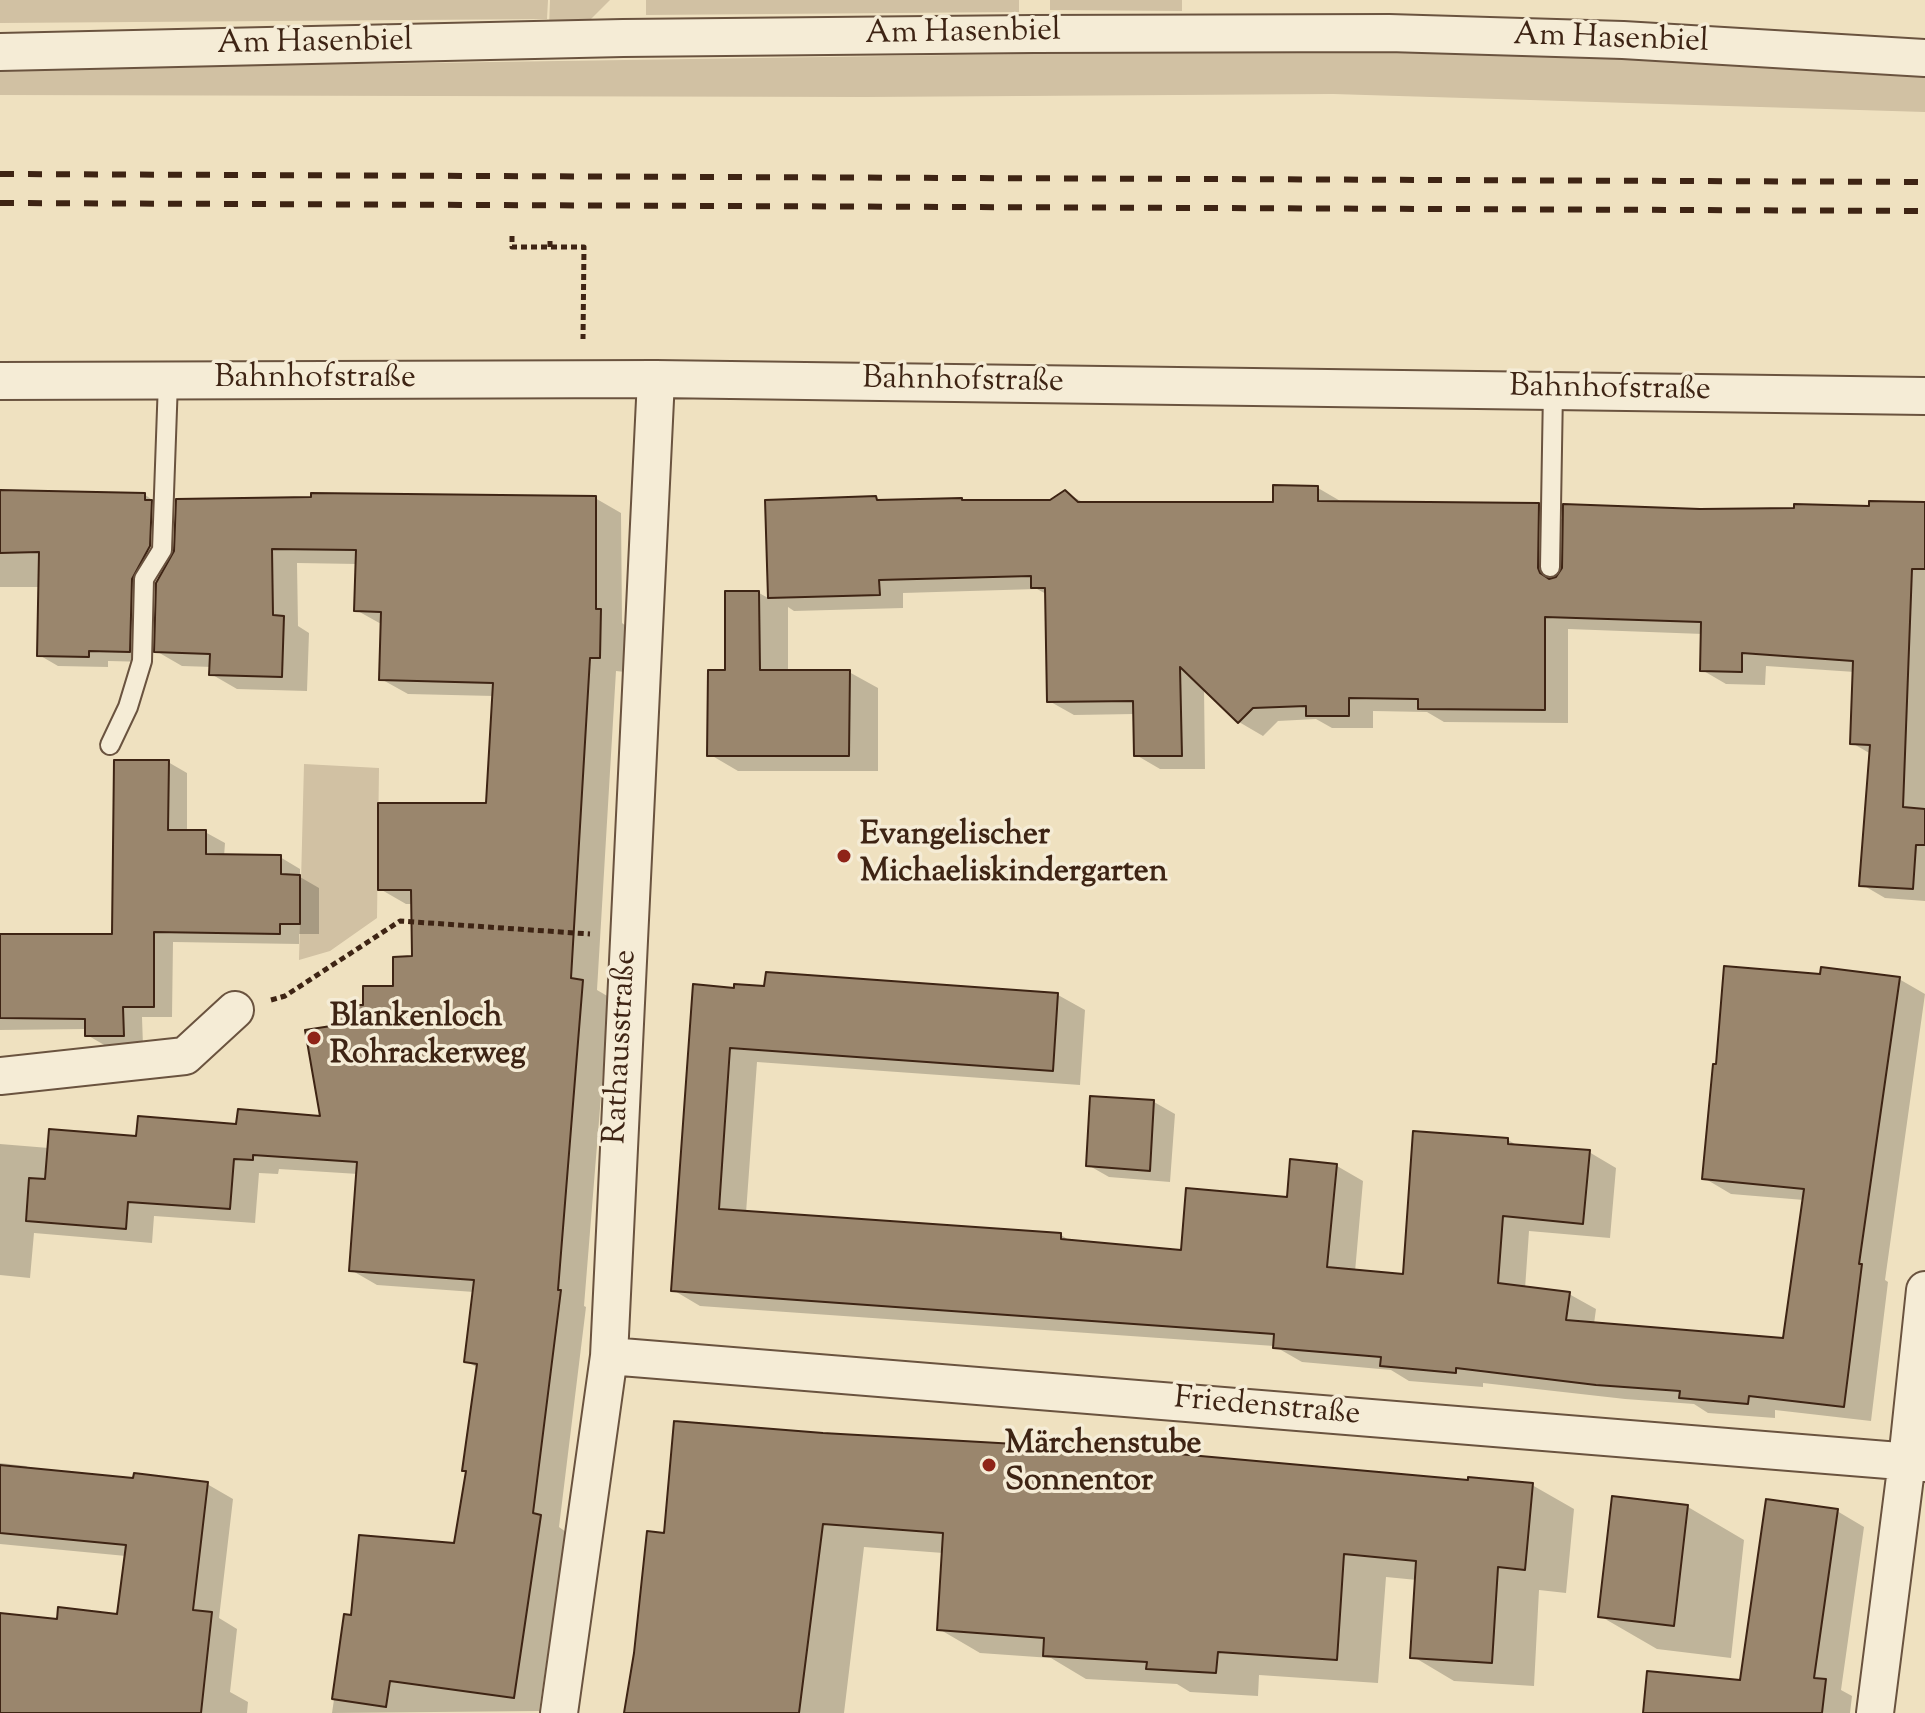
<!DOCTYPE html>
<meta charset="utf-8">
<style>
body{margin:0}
canvas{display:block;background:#efe1c0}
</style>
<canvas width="1925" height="1713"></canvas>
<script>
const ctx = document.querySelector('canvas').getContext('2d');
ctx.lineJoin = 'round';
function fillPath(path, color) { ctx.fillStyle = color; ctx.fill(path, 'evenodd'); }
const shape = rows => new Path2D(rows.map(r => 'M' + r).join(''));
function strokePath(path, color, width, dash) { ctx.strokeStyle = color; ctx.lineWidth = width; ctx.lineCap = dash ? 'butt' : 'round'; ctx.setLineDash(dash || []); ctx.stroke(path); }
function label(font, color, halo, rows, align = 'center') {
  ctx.font = font + ' "Sorts Mill Goudy",serif'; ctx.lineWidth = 7; ctx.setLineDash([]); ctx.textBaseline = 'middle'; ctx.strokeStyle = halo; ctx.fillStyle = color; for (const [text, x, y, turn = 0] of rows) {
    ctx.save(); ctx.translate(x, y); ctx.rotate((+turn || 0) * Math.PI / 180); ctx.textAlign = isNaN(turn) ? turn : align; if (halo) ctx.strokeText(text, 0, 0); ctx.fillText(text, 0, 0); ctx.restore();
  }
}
const green = shape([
 [0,0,548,0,547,19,0,23],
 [550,0,610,0,581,29,549,28],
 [646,0,1019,0,1019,12,646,15],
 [1050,0,1182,0,1182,11,1050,10],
 [1222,51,1434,51,1602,56,1925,77,1925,112,1333,94,865,97,0,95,0,66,360,64],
 [304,764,379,768,377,918,330,951,299,960]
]);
const shadow = shape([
 [1318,488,1342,502,1538,505,1565,521,1700,511,1925,504,1925,901,1885,898,1861,884,1871,754,1852,743,1855,672,1766,666,1765,685,1726,684,1702,670,1703,634,1568,629,1568,723,1444,722,1427,712,1373,711,1373,728,1332,728,1316,719,1278,721,1263,736,1239,722,1204,688,1205,769,1160,769,1136,755,1135,714,1074,715,1049,701,1048,595,1037,589,903,593,903,608,794,611,788,607,788,672,849,672,878,688,878,771,738,771,709,754,727,672,759,593,770,599,767,502,876,498,882,502,1051,502,1065,492,1086,504,1275,504],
 [0,492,144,494,170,513,168,565,595,498,621,513,622,623,626,626,625,672,616,671,597,990,609,997,584,1306,586,1307,559,1527,566,1532,539,1711,332,1713,346,1617,353,1618,456,1545,468,1472,478,1368,466,1361,474,1292,377,1285,351,1270,358,1174,279,1169,278,1174,259,1173,255,1223,154,1216,152,1243,34,1233,30,1278,0,1275,0,1144,49,1148,322,1118,333,1028,396,988,414,958,413,904,406,904,380,889,488,805,494,696,408,694,381,679,383,625,356,610,357,564,297,563,298,626,309,633,307,691,237,689,211,674,212,667,182,666,156,651,158,576,151,589,149,662,108,661,108,667,58,666,39,655,41,587,0,587],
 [150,502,154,502,152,556,148,556],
 [168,762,187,773,187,832,205,832,225,843,224,857,280,857,300,869,300,877,319,888,319,934,299,934,299,944,173,942,172,1017,142,1017,143,1046,106,1046,87,1035,87,1029,0,1030,0,935,114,936],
 [1822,976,1899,979,1925,994,1885,1280,1888,1282,1871,1421,1775,1410,1775,1418,1708,1413,1694,1404,1625,1399,1483,1383,1483,1387,1409,1381,1391,1370,1302,1362,1274,1346,700,1306,673,1290,736,990,1058,995,1085,1010,1080,1085,757,1062,746,1213,1061,1235,1072,1242,1183,1252,1289,1199,1337,1166,1363,1181,1355,1272,1405,1276,1508,1140,1520,1147,1589,1152,1616,1168,1610,1238,1529,1231,1525,1289,1569,1294,1596,1309,1594,1324,1785,1340,1804,1200,1731,1194,1704,1178],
 [1154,1102,1175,1114,1170,1182,1109,1177,1088,1165],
 [676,1423,1532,1485,1574,1509,1566,1593,1539,1590,1534,1686,1454,1681,1412,1656,1417,1580,1386,1577,1378,1683,1259,1675,1258,1696,1190,1692,1177,1684,1086,1679,1051,1658,980,1653,939,1629,943,1553,864,1547,844,1713,627,1713,666,1535],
 [0,1463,26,1466,32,1470,207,1484,233,1499,219,1618,237,1629,230,1692,248,1702,247,1713,0,1713,0,1615,59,1621,119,1616,126,1556,0,1544],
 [1613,1498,1688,1507,1744,1540,1731,1658,1657,1649,1600,1616],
 [1837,1511,1864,1527,1841,1690,1852,1696,1850,1713,1645,1713,1742,1683]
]);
const building = shape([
 [1273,485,1318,486,1318,501,1539,503,1538,568,1540,573,1549,579,1556,577,1562,568,1563,504,1700,509,1794,508,1794,504,1869,506,1869,501,1925,502,1925,569,1912,569,1903,807,1925,809,1925,845,1916,845,1913,889,1859,886,1870,745,1850,744,1853,661,1742,653,1742,672,1700,671,1701,622,1545,617,1545,710,1418,709,1418,699,1349,698,1349,716,1306,716,1306,706,1253,708,1238,723,1180,667,1182,756,1134,756,1133,701,1047,702,1045,588,1031,588,1031,576,879,580,880,595,768,598,765,500,876,496,877,500,962,498,962,500,1050,500,1065,490,1078,502,1273,502,1273,485],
 [0,490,145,493,145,500,152,500,150,546,132,579,130,652,89,651,89,657,37,656,39,552,0,553,0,490],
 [311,493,596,496,596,609,601,609,600,658,590,658,571,978,583,980,558,1290,561,1290,533,1513,541,1515,514,1698,390,1681,386,1707,332,1699,344,1614,351,1615,359,1535,454,1543,466,1471,462,1471,477,1364,464,1362,474,1280,349,1271,357,1162,253,1155,253,1160,234,1159,230,1209,128,1202,126,1229,26,1221,29,1178,45,1179,49,1129,136,1136,138,1116,236,1124,238,1109,320,1116,305,1030,331,1026,331,1005,363,1005,363,986,393,986,393,957,412,956,411,890,378,890,378,803,486,803,493,683,379,680,381,612,354,611,356,550,272,549,273,615,284,616,282,677,209,675,210,654,154,652,156,583,174,551,176,499,311,497,311,493],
 [725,591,759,591,760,670,850,670,849,756,707,756,708,670,725,670,725,591],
 [114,760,169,760,168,830,206,830,206,854,281,855,281,874,300,875,300,924,280,924,280,934,154,932,154,1007,123,1007,124,1036,85,1036,85,1019,0,1018,0,934,112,934,114,760],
 [1724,966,1820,974,1821,967,1900,977,1859,1264,1862,1264,1844,1407,1749,1396,1748,1404,1679,1398,1680,1391,1596,1385,1456,1368,1456,1373,1380,1366,1381,1357,1273,1348,1274,1334,671,1291,693,984,734,988,734,984,764,986,766,972,1058,993,1053,1071,730,1048,719,1209,1061,1233,1061,1239,1181,1250,1186,1188,1287,1197,1290,1159,1337,1164,1327,1267,1403,1274,1413,1131,1508,1138,1508,1144,1590,1150,1583,1224,1503,1216,1498,1283,1570,1292,1566,1320,1783,1338,1804,1189,1702,1179,1713,1064,1716,1064,1724,966],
 [1090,1096,1154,1100,1150,1171,1086,1166,1090,1096],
 [674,1421,823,1433,1156,1452,1468,1480,1468,1477,1533,1483,1525,1570,1498,1567,1492,1663,1410,1658,1416,1561,1344,1554,1337,1660,1218,1652,1216,1673,1146,1669,1147,1662,1043,1656,1044,1638,937,1630,943,1533,823,1524,799,1713,624,1713,634,1653,647,1531,664,1533,674,1421],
 [0,1465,133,1478,134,1473,208,1482,193,1610,212,1612,201,1713,0,1713,0,1613,57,1619,58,1607,117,1614,126,1545,0,1533,0,1465],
 [1612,1496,1688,1505,1674,1626,1598,1617,1612,1496],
 [1766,1499,1838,1509,1814,1678,1826,1679,1822,1713,1643,1713,1647,1671,1740,1680,1766,1499]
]);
const path = shape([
 [512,236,512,247,584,247,583,339],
 [550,247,550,237],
 [271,1000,285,996,400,921,590,934]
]);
const service = shape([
 [1550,567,1553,390],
 [110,745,128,707,142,661,144,579,162,550,168,381]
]);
const minor = shape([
 [0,52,623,38,1033,34,1389,33,1623,40,1925,58],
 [0,381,656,379,1925,396],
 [0,1076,185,1056,235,1010],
 [609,1356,1925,1463],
 [559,1713,609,1356,656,379],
 [1875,1713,1907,1461,1925,1290]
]);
const rail = shape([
 [0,174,1925,182],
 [0,203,1925,211]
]);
const markers = [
 [844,856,8,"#8f2418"],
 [314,1038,8,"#8f2418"],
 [989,1465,8,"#8f2418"]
];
const streetNames = [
 ["Am Hasenbiel",963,35,-1],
 ["Am Hasenbiel",1611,41,2],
 ["Am Hasenbiel",315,45,-1],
 ["Bahnhofstraße",315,381],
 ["Bahnhofstraße",963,383,1],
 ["Bahnhofstraße",1610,391,1],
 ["Rathausstraße",623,1047,-87],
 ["Friedenstraße",1267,1409,5]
];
const poiNames = [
 ["Evangelischer",860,838],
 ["Michaeliskindergarten",860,875],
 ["Blankenloch",330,1020],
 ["Rohrackerweg",330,1057],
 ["Märchenstube",1005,1447],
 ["Sonnentor",1005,1484]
];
fillPath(green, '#d1c1a3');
fillPath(shadow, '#0003');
fillPath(building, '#9a866d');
strokePath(building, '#3e2414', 2);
strokePath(service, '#6a533f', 22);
strokePath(minor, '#6a533f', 40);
strokePath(path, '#3e2414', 5, [6, 4]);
strokePath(service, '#f5ecd6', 18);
strokePath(minor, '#f5ecd6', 36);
strokePath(rail, '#3e2414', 6, [14, 14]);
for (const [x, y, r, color] of markers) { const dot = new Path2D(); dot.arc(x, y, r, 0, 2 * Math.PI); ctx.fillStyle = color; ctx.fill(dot); strokePath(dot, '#f5ecd6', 3); }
label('32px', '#3e2414', '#f5ecd6', streetNames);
label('bold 32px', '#3e2414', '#f5ecd6', poiNames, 'left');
</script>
